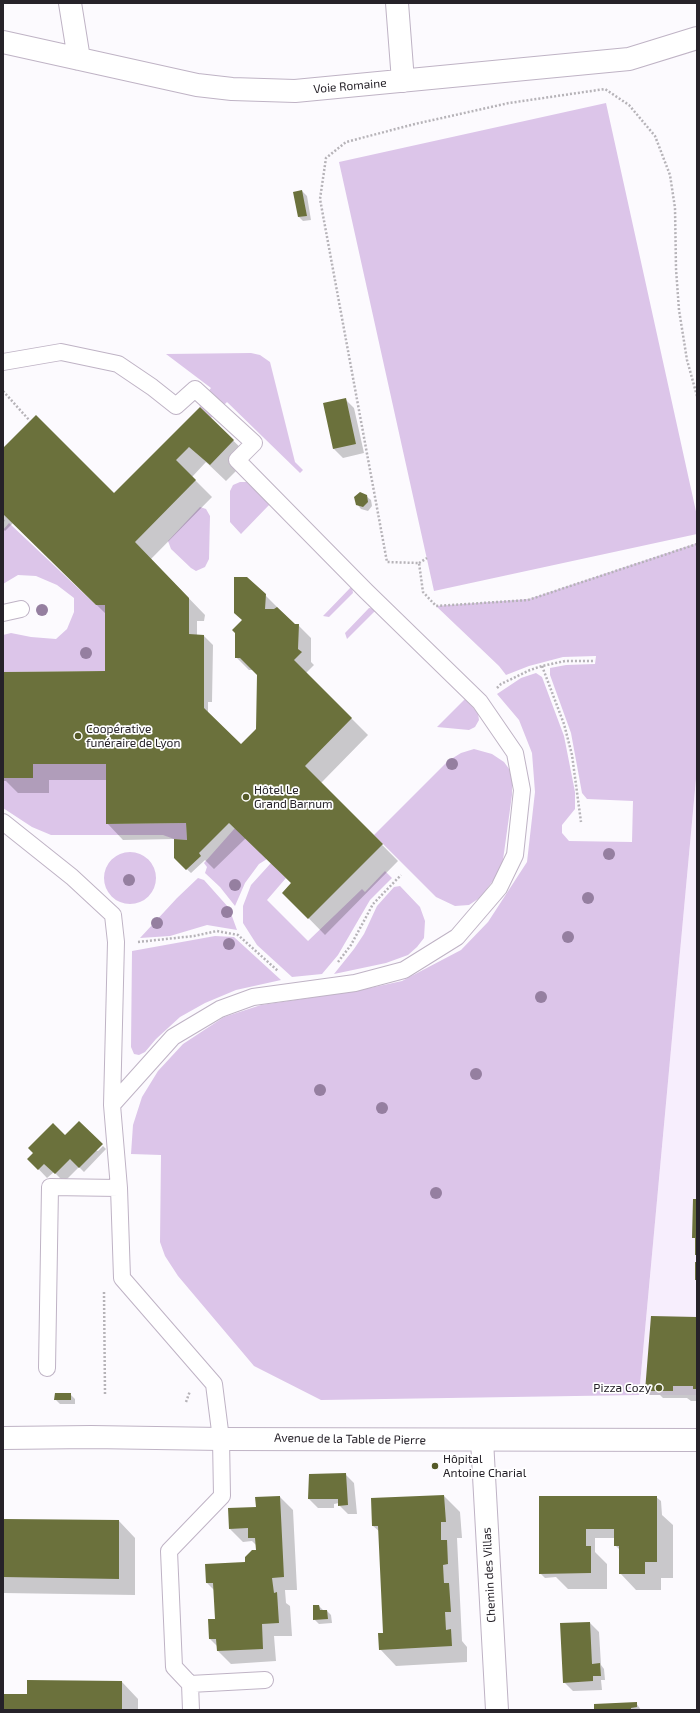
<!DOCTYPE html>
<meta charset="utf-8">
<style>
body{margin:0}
#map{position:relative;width:700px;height:1713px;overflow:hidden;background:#fcfafe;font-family:"Exo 2",sans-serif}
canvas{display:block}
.frame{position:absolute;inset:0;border:4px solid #262229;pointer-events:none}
</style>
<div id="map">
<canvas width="700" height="1713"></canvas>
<div class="frame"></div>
</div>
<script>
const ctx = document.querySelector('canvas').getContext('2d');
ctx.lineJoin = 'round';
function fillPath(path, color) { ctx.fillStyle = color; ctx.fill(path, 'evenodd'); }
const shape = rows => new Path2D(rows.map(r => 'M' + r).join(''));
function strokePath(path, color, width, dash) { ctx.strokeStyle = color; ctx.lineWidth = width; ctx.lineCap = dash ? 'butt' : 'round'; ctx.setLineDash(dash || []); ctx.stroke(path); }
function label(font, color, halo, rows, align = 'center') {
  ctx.font = font + ' "Exo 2",sans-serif'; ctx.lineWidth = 3.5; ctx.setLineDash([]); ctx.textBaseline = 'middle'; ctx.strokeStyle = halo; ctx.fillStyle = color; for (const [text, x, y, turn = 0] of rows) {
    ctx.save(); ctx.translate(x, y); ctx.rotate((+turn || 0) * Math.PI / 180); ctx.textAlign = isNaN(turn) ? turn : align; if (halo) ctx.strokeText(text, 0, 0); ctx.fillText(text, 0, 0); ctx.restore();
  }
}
const built = shape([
 [697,768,697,1395,639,1395,665,1114]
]);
const green = shape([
 [606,103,697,516,697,534,434,591,339,162],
 [251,353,260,355,270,362,295,462,303,470,300,473,227,402,211,418,200,407,199,403,211,388,166,354],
 [240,482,247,482,270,504,241,534,230,522,230,491,233,485],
 [200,507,206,509,210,516,209,559,205,567,196,571,191,568,171,549,168,541],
 [9,523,96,605,105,605,105,671,3,672,3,635,11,633,31,637,56,639,67,629,74,612,74,598,57,585,36,576,18,575,3,584,3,530],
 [697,543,697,768,639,1395,321,1400,254,1366,178,1276,165,1256,160,1242,161,1155,131,1154,133,1125,142,1097,158,1071,183,1044,224,1017,261,1005,356,991,402,981,461,950,488,922,527,862,535,792,532,753,519,720,497,694,521,678,536,673,542,677,564,736,575,792,575,809,562,825,562,833,569,841,632,842,633,801,587,799,582,793,571,733,550,675,550,668,566,665,595,664,596,656,563,657,529,666,506,675,499,666,436,606,529,599],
 [352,586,353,593,329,617,323,616],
 [369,608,377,609,347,639,345,633],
 [465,699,478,713,479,720,475,727,469,730,437,727],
 [474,749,492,754,504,762,512,773,512,795,503,860,497,875,481,897,469,905,455,906,436,897,374,835,448,761,461,753],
 [33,764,106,764,106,824,186,823,187,840,174,839,163,835,51,835,32,827,3,808,3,778,33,777],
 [235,828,267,859,259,864,245,883,235,906,220,887,205,873,207,867,204,863],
 '104 878a26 26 0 1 1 52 0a26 26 0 1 1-52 0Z',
 [271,863,286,878,267,900,308,941,362,889,365,892,385,871,392,878,370,900,338,955,322,974,292,977,257,945,243,923,243,906,251,885],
 [198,878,204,880,229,908,237,930,207,925,170,936,140,938,177,898],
 [400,886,420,907,425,921,424,938,417,947,408,955,386,963,334,974,354,949,364,934,377,906,394,887],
 [215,936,234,937,281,980,236,990,205,1003,180,1017,156,1039,145,1052,139,1055,134,1054,131,1047,132,951]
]);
const shadow = shape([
 [302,191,307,196,311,220,303,221,299,217,294,193],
 [345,399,354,408,364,453,343,458,334,449,325,404],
 [200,408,250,457,226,481,206,462,192,477,212,497,151,559,205,615,204,621,197,621,197,636,204,636,213,645,212,702,208,702,208,713,242,746,257,729,258,675,254,670,249,670,236,657,265,595,295,625,298,625,311,638,311,662,314,665,306,673,368,735,321,783,398,861,325,935,284,893,293,883,246,838,214,869,205,860,191,873,175,858,175,839,123,840,107,823,107,780,49,780,49,793,18,793,6,781,3,781,3,673,106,672,106,614,13,523,5,531,3,529,3,450,114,494],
 [366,496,371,500,372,506,368,511,361,509,357,504],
 [69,1140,98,1151,103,1146,106,1149,84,1172,79,1167,64,1182,54,1172,47,1178,29,1159],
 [697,1318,697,1401,691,1401,687,1398,663,1398,660,1395,650,1395,646,1391],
 [70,1394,75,1399,75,1404,60,1404,55,1399],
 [345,1474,354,1483,357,1514,348,1514,339,1505,339,1503,334,1504,334,1508,318,1508,309,1499],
 [444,1496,460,1512,462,1538,457,1538,462,1641,467,1647,467,1662,396,1666,380,1649,384,1633,379,1531,373,1526],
 [280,1497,293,1510,297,1590,285,1590,286,1603,290,1606,292,1636,274,1636,276,1661,231,1664,218,1651,218,1647,210,1639,216,1619,215,1591,207,1583,246,1563,257,1551,256,1545,252,1541,243,1542,230,1529,257,1508],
 [540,1497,656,1497,661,1501,662,1515,673,1525,673,1578,661,1578,661,1590,636,1590,620,1573,620,1550,615,1545,615,1538,595,1538,595,1552,607,1564,607,1589,568,1589,556,1577,545,1578,540,1573],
 [3,1520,119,1521,135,1538,135,1595,3,1593],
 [319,1606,324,1611,327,1611,331,1615,332,1623,319,1624,314,1619],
 [590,1623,599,1632,601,1665,604,1669,605,1680,601,1680,602,1690,573,1691,564,1682],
 [122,1682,138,1699,138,1710,3,1710,3,1695,27,1695],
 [636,1703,641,1710,595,1710]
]);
const building = shape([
 [302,190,307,216,298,217,293,192],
 [346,398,356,444,333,449,323,403],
 [200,407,234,440,210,465,189,447,176,460,196,480,135,542,189,598,189,634,204,635,204,708,241,744,256,729,257,675,240,658,235,658,235,633,232,630,242,620,234,613,234,577,247,577,266,594,265,609,274,609,277,607,295,624,299,624,298,649,302,652,294,660,352,718,305,766,383,844,308,919,282,893,291,883,229,823,199,853,201,856,186,870,174,858,174,839,187,840,186,823,106,824,106,764,33,764,33,778,3,778,3,672,105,671,105,605,96,605,3,514,3,448,36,415,114,493],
 [360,492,367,495,368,502,363,507,356,505,354,497],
 [79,1121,103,1144,79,1168,70,1159,55,1174,44,1164,38,1170,27,1159,33,1153,28,1148,53,1123,65,1135],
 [693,1199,697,1199,697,1255,695,1255,695,1238,692,1238],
 [695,1262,697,1262,697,1280,695,1280],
 [651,1316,697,1317,697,1389,693,1389,693,1386,673,1386,673,1391,645,1391],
 [55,1393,71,1393,71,1400,54,1400],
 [346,1473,348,1505,338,1506,338,1499,308,1499,309,1474],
 [444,1495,446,1522,441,1522,441,1540,447,1540,448,1564,443,1565,444,1583,449,1583,451,1612,445,1612,446,1630,451,1629,452,1646,379,1650,378,1633,383,1633,378,1526,372,1526,371,1498],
 [280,1496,284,1577,272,1578,274,1593,277,1592,279,1623,262,1624,263,1649,217,1651,216,1639,209,1639,208,1619,215,1619,213,1583,206,1583,205,1564,245,1562,245,1557,252,1550,256,1550,255,1538,248,1538,248,1528,229,1529,228,1508,256,1507,255,1497],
 [539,1496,657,1496,657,1562,645,1562,645,1574,619,1574,619,1546,614,1546,614,1529,586,1529,586,1546,591,1546,591,1573,539,1574],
 [3,1519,119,1520,119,1579,3,1577],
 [313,1605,319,1605,320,1610,327,1610,328,1619,313,1620],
 [590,1622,592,1664,600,1663,601,1676,593,1676,593,1681,563,1683,560,1623],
 [27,1680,122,1681,122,1710,3,1710,3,1694,27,1694],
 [637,1702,637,1707,631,1708,631,1710,594,1710,594,1704]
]);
const path = shape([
 [3,391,30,421],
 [697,396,687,360,679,310,676,269,675,208,670,175,655,136,629,105,605,89,509,103,415,124,346,142,326,158,320,199,387,562,419,563,423,592,436,606,528,600,697,544],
 [3,521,6,518],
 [419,563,427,558],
 [542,666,564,724,572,755,581,822],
 [497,688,501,684,530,670,542,666,565,661,595,661],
 [138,942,194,936,217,931,238,935,278,971],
 [338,962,351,945,373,904,401,875],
 [104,1292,105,1394],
 [186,1402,190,1391]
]);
const lane = shape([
 [3,362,61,352,118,364,152,387,176,406,195,389,254,443,237,460,366,591,480,702,515,753,522,790,515,855,499,888,457,937,404,970,355,983,253,997,220,1009,173,1037,112,1105],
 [3,613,21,609],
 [3,822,72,877,113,915,116,942,112,1105,119,1188,122,1278,214,1384,221,1439,222,1496,169,1551,174,1667,190,1684,265,1680],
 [47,1368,50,1187,119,1188],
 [190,1684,191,1710]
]);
const street = shape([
 [70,3,79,59],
 [397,3,403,81],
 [3,42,197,85,232,89,295,91,629,59,697,38],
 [482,1440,497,1710]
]);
const secondary = shape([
 [3,1438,91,1437,221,1439,697,1440]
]);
const trees = [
 [42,610],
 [86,653],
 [452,764],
 [609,854],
 [129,880],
 [235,885],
 [588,898],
 [227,912],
 [157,923],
 [568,937],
 [229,944],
 [541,997],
 [476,1074],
 [320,1090],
 [382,1108],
 [436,1193]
];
const markers = [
 [78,736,4,"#555a28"],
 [246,797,4,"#555a28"],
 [659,1388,4,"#555a28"],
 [435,1466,4,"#555a28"]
];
const streetNames = [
 ["Voie Romaine",350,86,-5],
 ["Avenue de la Table de Pierre",350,1439,1],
 ["Chemin des Villas",489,1575,-93]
];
const poiNames = [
 ["Coopérative",86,729],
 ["funéraire de Lyon",86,743],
 ["Hôtel Le",254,790],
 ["Grand Barnum",254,804],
 ["Pizza Cozy",651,1388,"right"],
 ["Hôpital",443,1459],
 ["Antoine Charial",443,1473]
];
fillPath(built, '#f7eefd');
fillPath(green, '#dcc5e9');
fillPath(shadow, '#0003');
fillPath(building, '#6b713c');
strokePath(lane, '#bfb3c5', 18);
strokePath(street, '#bfb3c5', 24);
strokePath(secondary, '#bfb3c5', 24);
strokePath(path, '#b6b3b8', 2.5, [2, 2]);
strokePath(lane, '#fff', 16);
strokePath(street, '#fff', 22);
strokePath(secondary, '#fff', 22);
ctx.fillStyle = '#957fa0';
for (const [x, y] of trees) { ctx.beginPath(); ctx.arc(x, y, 6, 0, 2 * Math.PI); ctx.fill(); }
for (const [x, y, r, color] of markers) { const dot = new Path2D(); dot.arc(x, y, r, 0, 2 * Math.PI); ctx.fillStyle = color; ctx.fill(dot); strokePath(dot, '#fff', 1.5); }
label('12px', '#262229', '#fff', streetNames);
label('12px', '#262229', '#fff', poiNames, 'left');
</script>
